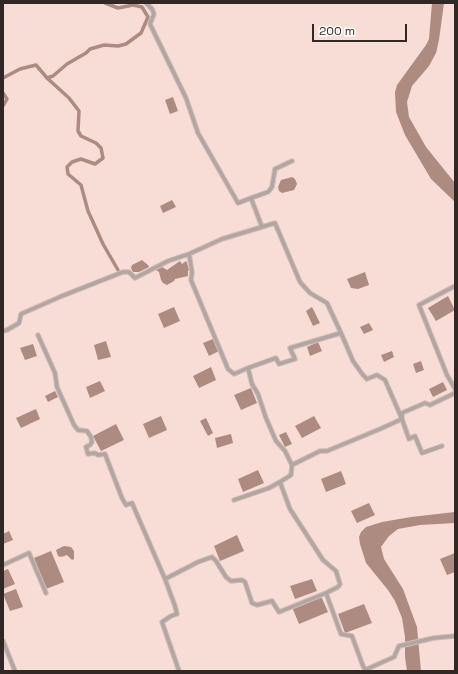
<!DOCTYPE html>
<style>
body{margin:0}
#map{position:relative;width:458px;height:674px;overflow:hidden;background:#f7ddd6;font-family:"Space Grotesk",sans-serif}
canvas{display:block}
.frame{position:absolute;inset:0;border:4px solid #312825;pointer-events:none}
.scale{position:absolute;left:312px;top:24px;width:95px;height:18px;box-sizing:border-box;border:2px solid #312825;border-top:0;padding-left:5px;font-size:12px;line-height:14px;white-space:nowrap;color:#312825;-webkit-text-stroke:3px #fff;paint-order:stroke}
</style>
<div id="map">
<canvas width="458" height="674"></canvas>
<div class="frame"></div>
<div class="scale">200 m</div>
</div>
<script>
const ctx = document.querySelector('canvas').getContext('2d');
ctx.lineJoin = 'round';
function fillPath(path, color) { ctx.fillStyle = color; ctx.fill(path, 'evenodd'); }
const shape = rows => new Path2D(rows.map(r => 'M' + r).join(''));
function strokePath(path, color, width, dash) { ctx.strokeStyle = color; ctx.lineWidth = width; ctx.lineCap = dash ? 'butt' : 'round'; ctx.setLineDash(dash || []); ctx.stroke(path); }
const water = shape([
 [432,3,444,3,439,40,436,53,429,66,412,86,407,102,409,117,426,147,455,183,455,202,431,179,405,135,396,112,395,92,397,85,426,45,429,39],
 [173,97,178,111,170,114,165,100],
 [292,177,295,179,297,184,294,190,282,193,279,191,278,187,281,180],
 [172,200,176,207,163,213,160,206],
 [142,260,148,265,149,267,139,272,133,272,131,268,132,265],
 [180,261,182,264,186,261,187,263,189,270,188,271,188,276,175,279,174,281,167,285,163,283,161,280,159,272,156,270,162,267,167,270],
 [365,272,369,285,358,289,351,288,347,279],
 [448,296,455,310,436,321,428,308],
 [174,307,180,321,164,328,158,314],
 [312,307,320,323,313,326,306,311],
 [369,323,373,330,364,334,360,327],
 [213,339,219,351,209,356,203,343],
 [106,341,111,357,98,360,94,345],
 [318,342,322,351,310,356,307,347],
 [33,344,37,356,25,360,20,348],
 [392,351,394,357,384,362,381,355],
 [421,361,424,370,416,373,413,364],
 [211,367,216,380,199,388,193,376],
 [100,381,105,391,90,398,86,387],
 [443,382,447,390,433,397,429,389],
 [251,388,257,403,241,410,234,395],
 [55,391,58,397,48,402,45,396],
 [36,409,40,419,21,428,16,418],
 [161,416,167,430,149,438,143,424],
 [314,416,321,428,302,438,295,426],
 [206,418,213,433,208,436,200,421],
 [116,424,124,440,101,451,93,436],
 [286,432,292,444,285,447,279,435],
 [231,434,233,443,217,448,215,438],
 [258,470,264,483,243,492,238,479],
 [341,471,346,484,326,492,321,479],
 [369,503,375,515,357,523,351,511],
 [455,512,455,523,420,525,398,529,389,536,381,547,384,559,403,589,417,627,421,671,407,671,405,657,405,637,402,618,395,601,388,590,366,563,360,544,359,537,361,532,366,527,382,522,411,517],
 [9,531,13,540,3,544,3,534],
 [237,535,244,551,220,561,214,546],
 [64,546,71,547,74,551,74,559,72,560,67,555,61,557,58,556,56,550],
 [51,551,64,582,46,589,34,558],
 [455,553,455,572,447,575,440,559],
 [8,569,15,584,3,589,3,571],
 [312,579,317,591,295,599,290,586],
 [16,589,23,607,10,611,3,594],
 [321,596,328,612,299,624,292,607],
 [364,604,372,623,345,633,338,614]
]);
const canal = shape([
 [3,78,20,69,36,65,47,78,53,76,67,64,86,53,90,49,104,45,118,46,126,44,141,33,148,17,142,7,133,5,118,8,105,3],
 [47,78,69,98,79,111,78,131,81,136,96,143,101,148,103,158,95,164,81,159,72,162,67,167,68,174,81,185,88,211,103,244,118,270],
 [3,93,7,99,3,106]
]);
const street = shape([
 [146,3,152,9,154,14,150,24,186,98,198,133,238,203,251,198,262,227,222,239,189,254,192,272,191,280,228,369,234,374,248,368],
 [251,198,268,192,272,187,275,169,292,161],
 [455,286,419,305,447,375,455,389],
 [3,331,7,330,19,323,21,314,62,296,123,272,129,272,135,278,168,261,189,254],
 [38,335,55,373,57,387,74,425,78,430,87,431,91,437,92,442,90,445,86,447,88,454,95,453,98,455,105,454,122,498,126,505,132,503,165,579],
 [442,446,422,453,415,436,409,439,402,419,402,413,425,403,430,405,455,393],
 [292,465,320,451,327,451,380,429,402,419,385,380,377,375,367,379,363,375,353,361,341,333],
 [280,482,290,509,323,560,336,571,340,584,338,587,326,593,341,634,352,636,363,666,365,669],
 [234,500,269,488,280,482,291,475,292,465,285,451,276,441,266,418,258,394,252,384,248,368,276,358,279,364,295,359,290,348,341,333,327,303,310,293,300,282,275,223,262,227],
 [3,565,29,553,46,593],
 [3,641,15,671],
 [365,670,394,657,399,646,434,638,455,636],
 [179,671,162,622,171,616,177,614,175,606,165,579,198,562,212,557,216,561,226,577,231,581,242,580,245,582,252,603,257,605,272,601,279,612,326,593]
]);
fillPath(water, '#ae8b81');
strokePath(canal, '#ae8b81', 3.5);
strokePath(street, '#d3bcb6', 5.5);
strokePath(street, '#b1a6a3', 3.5);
</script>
